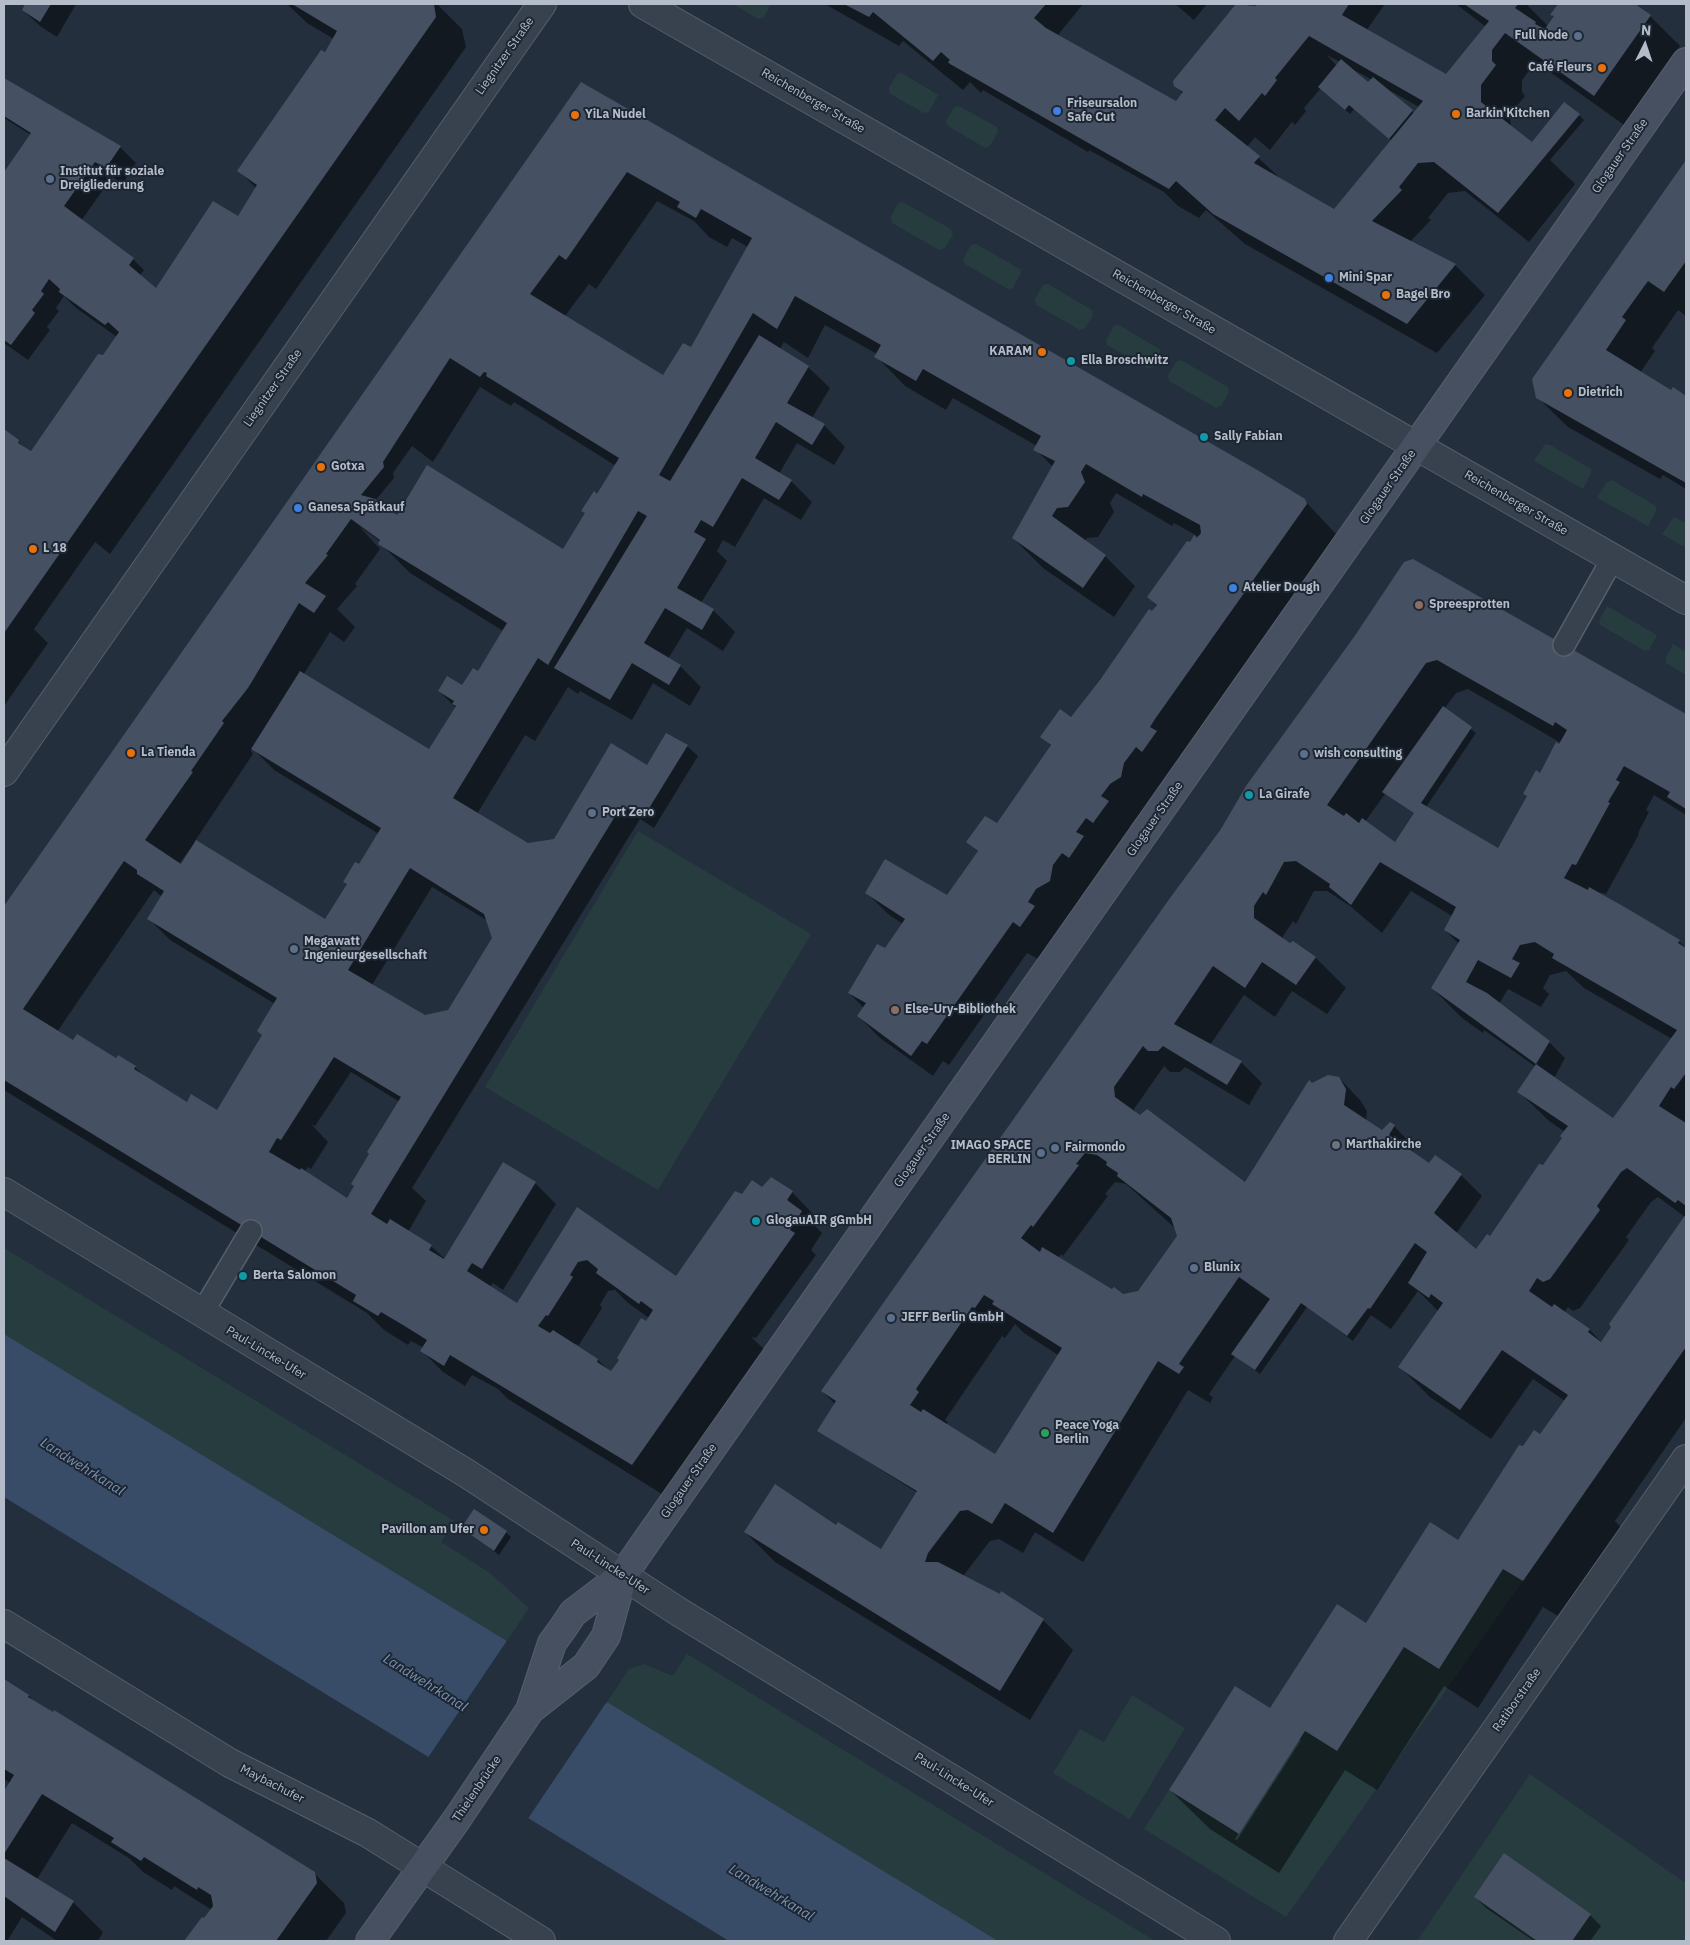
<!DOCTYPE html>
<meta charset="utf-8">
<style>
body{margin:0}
#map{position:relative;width:1690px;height:1945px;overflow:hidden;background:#242f3e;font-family:"IBM Plex Sans",sans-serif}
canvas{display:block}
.frame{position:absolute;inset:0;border:5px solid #b4bcc9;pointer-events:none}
.north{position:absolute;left:1620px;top:20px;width:50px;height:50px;-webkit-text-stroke:4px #1d2633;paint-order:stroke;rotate:4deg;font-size:14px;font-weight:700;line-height:20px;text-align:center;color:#b4bcc9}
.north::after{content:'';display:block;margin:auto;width:18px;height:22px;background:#b4bcc9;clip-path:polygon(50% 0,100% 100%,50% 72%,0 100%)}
</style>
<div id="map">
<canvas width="1690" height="1945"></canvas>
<div class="frame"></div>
<div class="north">N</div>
</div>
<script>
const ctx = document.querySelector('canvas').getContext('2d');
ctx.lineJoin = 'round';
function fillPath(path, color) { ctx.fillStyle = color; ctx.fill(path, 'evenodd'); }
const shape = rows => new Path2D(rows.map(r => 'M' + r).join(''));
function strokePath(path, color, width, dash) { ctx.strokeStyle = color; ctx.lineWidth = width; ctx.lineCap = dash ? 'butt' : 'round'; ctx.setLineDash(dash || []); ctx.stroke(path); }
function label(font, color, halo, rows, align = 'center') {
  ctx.font = font + ' "IBM Plex Sans",sans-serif'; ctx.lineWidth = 4; ctx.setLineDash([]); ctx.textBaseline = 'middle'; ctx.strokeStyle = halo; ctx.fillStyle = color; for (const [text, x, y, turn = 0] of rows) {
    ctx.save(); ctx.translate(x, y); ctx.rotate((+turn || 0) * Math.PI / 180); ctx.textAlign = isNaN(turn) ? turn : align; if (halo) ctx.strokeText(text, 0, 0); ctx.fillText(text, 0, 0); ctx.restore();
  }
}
const green = shape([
 [733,4,771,4,764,17,758,19],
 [902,73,938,95,929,112,924,113,890,94,889,88,897,74],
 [959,106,997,127,998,132,990,146,985,148,948,126,946,121,954,107],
 [903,202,951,229,953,234,945,248,939,250,892,223,891,217,898,203],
 [976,244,1020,269,1021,273,1013,288,1008,289,965,264,963,259,971,245],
 [1048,284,1092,310,1093,315,1085,328,1080,330,1036,305,1035,299,1043,285],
 [1119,325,1161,350,1153,367,1147,368,1107,345,1106,340,1114,326],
 [1181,360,1228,387,1229,392,1221,406,1216,408,1169,381,1168,375,1176,362],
 [1545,444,1550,445,1591,469,1591,474,1583,489,1534,461],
 [1612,480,1656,506,1656,511,1648,526,1597,498,1606,483],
 [1674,517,1686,523,1686,548,1662,534],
 [1607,606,1657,635,1649,650,1645,651,1600,625,1599,620],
 [1673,644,1686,652,1686,675,1666,663,1666,657],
 [638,831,811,934,658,1190,485,1087],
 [4,1248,454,1521,441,1542,490,1573,529,1608,507,1641,4,1334],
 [1503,1569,1523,1581,1286,1917,1144,1829,1169,1790,1239,1834,1305,1731,1337,1751,1404,1647,1439,1669],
 [687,1654,1155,1941,998,1941,607,1702,629,1669,644,1664,673,1676],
 [1132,1695,1185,1728,1130,1819,1053,1773,1080,1729,1104,1742],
 [1530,1774,1684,1882,1686,1881,1686,1941,1417,1941]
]);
const water = shape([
 [4,1334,507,1641,506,1643,606,1704,607,1702,998,1941,729,1941,4,1497]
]);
const pier = shape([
 [508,1639,509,1642,605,1701,608,1700,527,1820,427,1759]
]);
const shadow = shape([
 [27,4,76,4,57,37,40,26,23,10],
 [287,4,437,4,462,29,466,47,110,554,95,542,34,629,48,643,4,706,4,430,31,453,117,337,76,308,64,296,56,308,59,311,47,327,50,330,28,360,4,343,4,174,31,135,4,118,4,80,120,147,136,163,123,183,112,177,81,221,133,259,144,270,140,275,157,290,239,218,256,188,239,171,334,39,307,23],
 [825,4,1083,4,1058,35,1176,103,1183,94,1175,85,1174,81,1238,4,1249,4,1256,7,1259,4,1385,4,1366,31,1446,75,1486,27,1456,4,1526,4,1548,26,1555,17,1552,15,1559,4,1633,4,1650,16,1680,46,1624,125,1536,62,1522,80,1522,92,1525,96,1510,115,1511,127,1537,148,1579,115,1584,120,1550,160,1575,184,1529,242,1465,191,1448,193,1428,218,1431,220,1410,242,1455,265,1485,295,1437,353,1245,244,1206,210,1199,218,1178,206,1164,192,1089,150,1088,152,983,90,981,93,970,82,963,90,903,41,899,46],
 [1327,55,1340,62,1337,66],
 [1356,71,1372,80,1368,84],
 [1321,88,1350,114,1354,109,1392,141,1334,211,1284,182,1247,147,1255,137,1270,150,1292,122,1295,125,1306,111,1304,108],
 [1389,90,1419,107,1414,113],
 [1175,4,1207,4,1194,20],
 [581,84,1304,500,1336,534,1185,749,1180,756,1186,762,1173,781,1166,776,1154,794,1151,807,1140,814,1131,825,1138,832,1124,852,1117,847,1107,861,1113,867,1100,887,1092,882,1082,895,1080,911,1066,918,1058,931,1064,937,1050,956,1043,952,1038,959,1027,953,949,1065,943,1061,933,1076,880,1038,858,1016,864,1008,849,993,885,950,903,924,888,914,867,893,952,899,978,852,968,842,997,825,1052,747,1042,737,1072,718,1157,606,1149,597,1190,544,1199,537,1174,523,1172,526,1116,493,1110,503,1114,512,1098,537,1087,538,1085,541,1105,556,1135,586,1114,617,1043,568,1013,538,1053,467,1035,449,1037,446,953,398,946,410,905,386,876,356,877,354,825,325,808,358,784,342,780,349,808,367,830,388,812,418,824,425,845,447,834,465,797,443,779,474,791,481,812,502,801,520,764,498,735,547,723,540,717,551,727,561,701,603,713,610,735,632,723,651,687,628,668,659,680,666,701,687,690,706,653,683,632,720,580,691,578,694,568,687,535,741,525,735,477,814,528,844,555,840,647,766,687,746,698,756,654,828,640,819,412,1188,426,1201,408,1232,431,1246,445,1259,535,1183,556,1204,503,1290,493,1283,490,1287,518,1304,577,1208,680,1281,742,1196,763,1188,771,1178,792,1192,813,1214,809,1220,822,1233,811,1250,816,1255,756,1338,751,1337,764,1349,662,1494,508,1399,498,1389,472,1375,465,1386,443,1372,422,1351,424,1348,411,1341,408,1345,384,1330,367,1313,4,1090,4,908],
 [657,201,694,221,709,237,727,247,732,238,748,247,691,349,663,377,565,316,589,284,596,289],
 [480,387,511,406,514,402,616,466,564,550,397,516,375,501,394,478,393,473,412,446,433,462],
 [359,526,381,542,380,543,410,573,503,631,468,691,439,691,456,708,430,751,304,674,330,632,344,642,355,627,337,609,357,586,355,584,380,549],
 [253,749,274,770,379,834,326,921,195,841,253,754,251,751],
 [190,849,191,850,181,866,179,864],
 [432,887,488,921,493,938,448,1011,425,1017,372,985],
 [154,890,162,897,149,919,170,940,275,1004,263,1036,217,1111,187,1103,146,1078,135,1067,74,1042,57,1032],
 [351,1072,400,1102,347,1200,305,1171,308,1167,311,1169,328,1142,311,1124,315,1126],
 [615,1290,628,1303,649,1318,612,1373,598,1360,572,1343,579,1345,602,1308,600,1305,608,1291],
 [1686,162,1686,316,1678,310,1652,348,1655,351,1640,373,1670,391,1674,389,1686,397,1686,489,1663,475,1660,479,1568,427,1537,397,1533,379],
 [1413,561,1686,716,1686,815,1654,795,1646,810,1649,812,1638,833,1639,834,1606,894,1598,892,1679,941,1686,948,1686,1418,1615,1521,1624,1530,1563,1619,1543,1607,1478,1708,1444,1686,1377,1790,1345,1770,1279,1873,1210,1829,1170,1790,1270,1710,1458,1542,1533,1456,1541,1436,1565,1401,1533,1379,1491,1439,1430,1397,1400,1367,1439,1312,1418,1291,1391,1329,1371,1315,1353,1341,1307,1307,1260,1374,1235,1356,1209,1394,1213,1398,1210,1403,1188,1390,1083,1562,1035,1532,1023,1553,999,1539,990,1541,963,1576,1043,1620,1073,1650,1030,1720,775,1562,745,1532,837,1527,882,1551,918,1493,819,1431,835,1404,822,1391],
 [1468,689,1561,743,1540,774,1524,794,1528,797,1498,849,1426,807,1476,733,1444,709,1456,693],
 [1385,794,1420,815,1395,843,1365,822],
 [1314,891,1327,891,1350,906,1382,933,1411,891,1452,916,1445,930,1459,944,1432,988,1462,1018,1483,1033,1484,1030,1536,1067,1519,1092,1549,1121,1565,1132,1564,1138,1490,1238,1477,1251,1456,1234,1482,1196,1461,1175,1430,1164,1412,1152,1415,1148,1394,1126,1383,1132,1366,1121,1367,1111,1360,1100,1339,1078,1312,1084,1245,1184,1135,1113,1134,1109,1164,1066,1170,1072,1180,1072,1185,1067,1249,1105,1262,1083,1241,1062,1210,1045,1244,995,1275,1017,1292,991,1327,1014,1346,988,1316,958,1293,942,1291,945,1283,940,1283,936,1293,921,1296,924],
 [1566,971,1584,988,1672,1039,1614,1119,1554,1078,1565,1058,1549,1042,1499,1004,1508,989,1541,1007,1549,994,1543,988,1550,975],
 [1115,1182,1126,1184,1176,1229,1179,1236,1139,1293,1123,1295,1058,1258,1061,1254,1063,1256,1108,1196,1105,1194],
 [1658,1197,1685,1217,1602,1343,1590,1330,1564,1313,1568,1307,1573,1311,1580,1308,1629,1240,1626,1237,1651,1202],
 [1015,1324,1024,1333,1058,1355,995,1455,946,1425,948,1422,945,1420,1002,1336,1005,1338],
 [1298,1740,1301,1740,1237,1840,1235,1839],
 [462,1528,506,1532,511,1537,499,1555],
 [4,1680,29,1696,36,1704,314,1873,344,1903,346,1913,326,1941,186,1941,202,1918,204,1920,212,1910,174,1886,172,1890,143,1872,129,1858,72,1823,37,1879,73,1902,103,1932,98,1941,57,1941,22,1917,7,1941,4,1941,4,1793,10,1783,4,1779],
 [1504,1855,1590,1915,1601,1926,1590,1941,1534,1941,1486,1908,1475,1897]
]);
const building = shape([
 [25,4,51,4,40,22,22,10],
 [292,4,434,4,436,17,4,633,4,429,19,440,18,443,31,451,98,354,103,355,119,332,108,322,105,325,59,292,60,289,49,279,41,291,44,294,32,310,35,313,11,345,4,340,4,172,31,133,4,116,4,78,121,146,106,168,95,162,64,206,134,258,129,265,156,288,213,201,238,216,257,185,237,171,321,50,325,52,337,31],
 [844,4,1046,4,1034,18,1046,28,1176,101,1183,92,1174,86,1173,81,1236,4,1256,6,1257,4,1349,4,1342,15,1446,74,1489,21,1464,4,1518,4,1515,8,1536,22,1535,24,1545,29,1554,16,1550,15,1558,4,1635,4,1651,15,1594,96,1505,33,1492,50,1492,61,1496,65,1481,85,1481,102,1532,142,1564,102,1580,114,1498,213,1434,162,1418,163,1399,187,1402,190,1372,221,1456,264,1407,324,1213,214,1176,181,1169,189,950,64,948,62,950,60,941,52,933,61,873,12,869,17],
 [1309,36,1423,101,1334,209,1254,163,1260,156,1215,120,1225,108,1239,121,1262,93,1265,96,1277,80,1275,78],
 [1341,59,1368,82,1373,77,1413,110,1389,139,1349,105,1345,110,1318,87],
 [581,82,1259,471,1305,499,1307,504,1155,719,1150,727,1157,731,1142,752,1136,747,1124,763,1121,777,1110,784,1101,796,1109,801,1093,823,1086,818,1076,832,1084,836,1069,858,1062,853,1053,865,1050,881,1036,889,1028,902,1035,906,1020,927,1013,922,927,1044,922,1041,911,1056,857,1016,866,1003,848,993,877,944,885,948,905,919,865,893,885,859,947,895,978,851,966,842,985,816,997,823,1051,745,1040,737,1060,709,1071,717,1100,680,1149,609,1152,611,1157,605,1147,597,1187,541,1190,542,1194,535,1197,538,1201,533,1200,525,1143,494,1142,497,1086,464,1081,472,1085,482,1068,507,1057,508,1052,516,1106,555,1083,588,1012,538,1055,461,1033,450,1041,436,923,369,916,381,874,357,881,345,795,296,777,329,753,313,659,475,670,481,759,335,809,366,787,403,825,424,812,445,776,422,755,458,792,480,779,500,742,478,713,527,701,520,694,532,706,539,677,588,714,609,702,630,665,608,644,643,681,665,669,685,632,663,610,700,554,668,647,516,638,511,548,665,538,658,453,798,528,843,554,839,611,743,647,765,666,733,688,745,643,818,622,805,371,1214,387,1224,390,1219,432,1245,429,1250,444,1259,503,1162,536,1182,482,1269,472,1263,467,1271,517,1303,577,1207,676,1276,735,1191,742,1194,752,1180,762,1187,771,1177,793,1191,787,1200,802,1211,790,1230,795,1233,632,1465,450,1355,444,1366,420,1351,427,1340,403,1325,381,1312,378,1316,353,1301,356,1295,4,1080,4,906],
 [627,172,680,202,677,207,696,218,701,209,752,238,691,347,683,343,663,375,530,294,559,255,566,260],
 [450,358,480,377,484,372,487,373,486,376,619,458,597,494,594,491,581,511,585,513,563,549,427,465,397,515,375,499,361,495,384,467,383,462],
 [351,519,380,540,378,544,507,623,478,671,473,668,462,685,447,676,438,691,454,701,452,704,456,706,429,749,300,671,251,749,381,828,359,864,355,862,343,882,347,884,325,919,196,840,181,864,145,840,193,772,191,771,224,723,222,721,248,688,299,603,314,613,326,596,305,583,328,555,326,554],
 [124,861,137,870,137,874,164,891,147,919,277,998,257,1031,262,1035,217,1110,191,1094,187,1102,134,1069,136,1066,118,1055,116,1058,77,1034,73,1040,23,1009],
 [410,868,484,914,492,938,448,1010,425,1015,348,970],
 [334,1057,401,1097,367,1152,369,1154,351,1184,354,1186,347,1198,301,1168,300,1170,269,1152,277,1138,281,1140],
 [587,1260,598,1269,596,1273,639,1304,641,1301,653,1310,646,1321,641,1318,617,1358,619,1360,611,1371,597,1362,598,1359,553,1330,550,1333,538,1326,546,1315,548,1316,573,1277,570,1275,578,1262],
 [1686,160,1686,261,1664,292,1648,281,1622,317,1626,320,1606,350,1671,390,1673,387,1686,396,1686,483,1536,398,1532,379],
 [1413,559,1686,714,1686,809,1667,797,1670,792,1624,766,1616,780,1620,782,1608,802,1610,803,1576,865,1572,864,1564,878,1588,890,1589,887,1628,909,1680,940,1678,943,1686,948,1686,1073,1674,1089,1671,1087,1659,1106,1686,1123,1686,1206,1678,1200,1675,1203,1627,1168,1621,1172,1597,1206,1600,1210,1550,1279,1543,1282,1537,1278,1529,1291,1552,1307,1554,1304,1590,1329,1588,1332,1601,1342,1611,1327,1609,1324,1686,1214,1686,1347,1523,1581,1503,1569,1439,1669,1404,1647,1337,1751,1305,1731,1239,1834,1169,1790,1235,1686,1270,1708,1337,1604,1366,1623,1430,1522,1458,1540,1519,1445,1523,1446,1534,1430,1540,1434,1568,1395,1502,1350,1460,1410,1398,1367,1443,1303,1431,1294,1429,1298,1408,1283,1427,1252,1415,1243,1370,1309,1368,1308,1347,1336,1301,1303,1255,1370,1231,1354,1270,1299,1239,1277,1179,1364,1184,1367,1179,1374,1158,1361,1053,1533,1005,1503,992,1524,968,1510,960,1511,928,1553,925,1562,938,1562,1000,1594,1001,1591,1044,1619,1000,1691,744,1532,775,1484,836,1525,838,1522,881,1549,917,1491,817,1431,836,1401,821,1391,1170,898,1221,829,1246,786,1354,637,1404,562],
 [1437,660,1553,726,1555,722,1567,730,1559,744,1556,742,1540,773,1536,770,1523,794,1527,796,1498,848,1421,803,1472,727,1443,706,1382,792,1414,813,1395,842,1362,818,1359,823,1346,813,1344,816,1327,805,1426,663],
 [1296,861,1330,884,1329,887,1351,905,1380,862,1456,907,1444,930,1460,940,1431,988,1536,1064,1550,1041,1487,993,1466,982,1478,960,1511,978,1520,963,1512,959,1520,945,1535,942,1554,954,1552,958,1677,1030,1613,1118,1536,1064,1517,1092,1568,1126,1560,1136,1562,1138,1543,1165,1539,1164,1490,1236,1487,1234,1476,1249,1434,1213,1462,1174,1435,1155,1429,1163,1389,1135,1395,1125,1390,1122,1382,1130,1344,1105,1346,1089,1339,1077,1328,1075,1312,1083,1309,1080,1245,1182,1147,1109,1140,1115,1115,1097,1114,1087,1143,1046,1148,1051,1158,1051,1163,1046,1227,1085,1242,1061,1174,1024,1213,966,1245,988,1262,962,1296,985,1316,957,1293,941,1290,943,1254,918,1254,906,1263,892,1266,895,1284,862],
 [1085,1153,1097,1155,1107,1162,1106,1165,1118,1173,1117,1176,1171,1218,1177,1236,1138,1291,1123,1294,1114,1287,1112,1289,1042,1247,1040,1252,1021,1238,1031,1225,1033,1227,1079,1165,1076,1164],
 [984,1295,994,1301,992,1304,1062,1348,995,1454,923,1409,921,1412,910,1405,919,1392,916,1389,972,1307,975,1308],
 [474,1509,507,1531,494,1551,461,1528],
 [4,1679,29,1695,28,1697,53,1712,54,1710,315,1872,317,1883,276,1941,184,1941,202,1917,204,1918,213,1906,211,1895,198,1887,197,1890,144,1857,141,1861,111,1842,114,1838,42,1794,4,1854,4,1791,14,1775,4,1769],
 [1504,1853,1591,1914,1572,1941,1537,1941,1474,1897],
 [4,1858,74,1901,55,1932,4,1896]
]);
const lane = shape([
 [1564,645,1613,558],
 [202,1313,251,1231]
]);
const street = shape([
 [643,4,1686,600],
 [4,772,542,4],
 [4,1192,466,1473,679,1612,1216,1941],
 [4,1624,230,1763,368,1833,541,1941],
 [1348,1941,1686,1459]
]);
const secondary = shape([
 [530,1710,586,1666,606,1636,623,1575,650,1536,1686,62],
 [370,1941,457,1819,530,1710,552,1643,563,1628,573,1613,623,1575]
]);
const markers = [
 [1578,36,5,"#5c6f8a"],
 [1602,68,5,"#e8710a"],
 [1057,111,5,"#3f7fe0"],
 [1456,114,5,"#e8710a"],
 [575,115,5,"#e8710a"],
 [50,179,5,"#5c6f8a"],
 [1329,278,5,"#3f7fe0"],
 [1386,295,5,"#e8710a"],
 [1042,352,5,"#e8710a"],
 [1071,361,5,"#0f9aa8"],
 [1568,393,5,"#e8710a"],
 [1204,437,5,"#0f9aa8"],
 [321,467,5,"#e8710a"],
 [298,508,5,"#3f7fe0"],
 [33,549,5,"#e8710a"],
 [1233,588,5,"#3f7fe0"],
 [1419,605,5,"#8d6e63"],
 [131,753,5,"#e8710a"],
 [1304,754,5,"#5c6f8a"],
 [1249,795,5,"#0f9aa8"],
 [592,813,5,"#5c6f8a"],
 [294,949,5,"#5c6f8a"],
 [895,1010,5,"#8d6e63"],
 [1336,1145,5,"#6b7280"],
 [1055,1148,5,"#5c6f8a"],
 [1041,1153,5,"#5c6f8a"],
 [756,1221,5,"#0f9aa8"],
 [1194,1268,5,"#5c6f8a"],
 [243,1276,5,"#0f9aa8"],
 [891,1318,5,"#5c6f8a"],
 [1045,1433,5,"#2e9e5b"],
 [484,1530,5,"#e8710a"]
];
const poiNames = [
 ["Full Node",1568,36,"right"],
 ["Café Fleurs",1592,68,"right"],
 ["Friseursalon",1067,104],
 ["Safe Cut",1067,118],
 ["Barkin'Kitchen",1466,114],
 ["YiLa Nudel",585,115],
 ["Institut für soziale",60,172],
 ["Dreigliederung",60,186],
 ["Mini Spar",1339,278],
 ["Bagel Bro",1396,295],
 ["KARAM",1032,352,"right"],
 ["Ella Broschwitz",1081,361],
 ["Dietrich",1578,393],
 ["Sally Fabian",1214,437],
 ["Gotxa",331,467],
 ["Ganesa Spätkauf",308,508],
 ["L 18",43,549],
 ["Atelier Dough",1243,588],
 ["Spreesprotten",1429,605],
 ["La Tienda",141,753],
 ["wish consulting",1314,754],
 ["La Girafe",1259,795],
 ["Port Zero",602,813],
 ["Megawatt",304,942],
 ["Ingenieurgesellschaft",304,956],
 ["Else-Ury-Bibliothek",905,1010],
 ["Marthakirche",1346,1145],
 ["IMAGO SPACE",1031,1146,"right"],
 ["BERLIN",1031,1160,"right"],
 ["Fairmondo",1065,1148],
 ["GlogauAIR gGmbH",766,1221],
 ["Blunix",1204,1268],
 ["Berta Salomon",253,1276],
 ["JEFF Berlin GmbH",901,1318],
 ["Peace Yoga",1055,1426],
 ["Berlin",1055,1440],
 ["Pavillon am Ufer",474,1530,"right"]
];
const streetNames = [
 ["Liegnitzer Straße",505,56,-55],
 ["Reichenberger Straße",813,101,30],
 ["Glogauer Straße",1620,156,-55],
 ["Reichenberger Straße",1164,302,30],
 ["Liegnitzer Straße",273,388,-55],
 ["Glogauer Straße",1388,487,-55],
 ["Reichenberger Straße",1516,503,30],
 ["Glogauer Straße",1155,819,-55],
 ["Glogauer Straße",922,1150,-55],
 ["Paul-Lincke-Ufer",266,1353,31],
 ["Glogauer Straße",689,1481,-55],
 ["Paul-Lincke-Ufer",610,1567,33],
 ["Ratiborstraße",1517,1700,-55],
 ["Paul-Lincke-Ufer",954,1780,32],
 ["Maybachufer",272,1784,27],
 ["Thielenbrücke",477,1789,-56]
];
const waterNames = [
 ["Landwehrkanal",82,1467,32],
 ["Landwehrkanal",425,1683,32],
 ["Landwehrkanal",771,1893,31]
];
fillPath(green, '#263c3f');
fillPath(water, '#394c67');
fillPath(pier, '#242f3e');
fillPath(shadow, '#0007');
fillPath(building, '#455162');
strokePath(lane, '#565f6c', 24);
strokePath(street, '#565f6c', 30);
strokePath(secondary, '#565f6c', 30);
strokePath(lane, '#38414e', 21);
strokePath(street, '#38414e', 28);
strokePath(secondary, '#465061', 28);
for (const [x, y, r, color] of markers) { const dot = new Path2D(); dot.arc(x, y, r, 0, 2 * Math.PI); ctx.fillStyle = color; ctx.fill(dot); strokePath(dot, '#1d2633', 2); }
label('bold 12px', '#b4bcc9', '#1d2633', poiNames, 'left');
label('12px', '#b4bcc9', '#1d2633', streetNames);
label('italic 14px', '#7c92b1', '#1d2633', waterNames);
</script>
